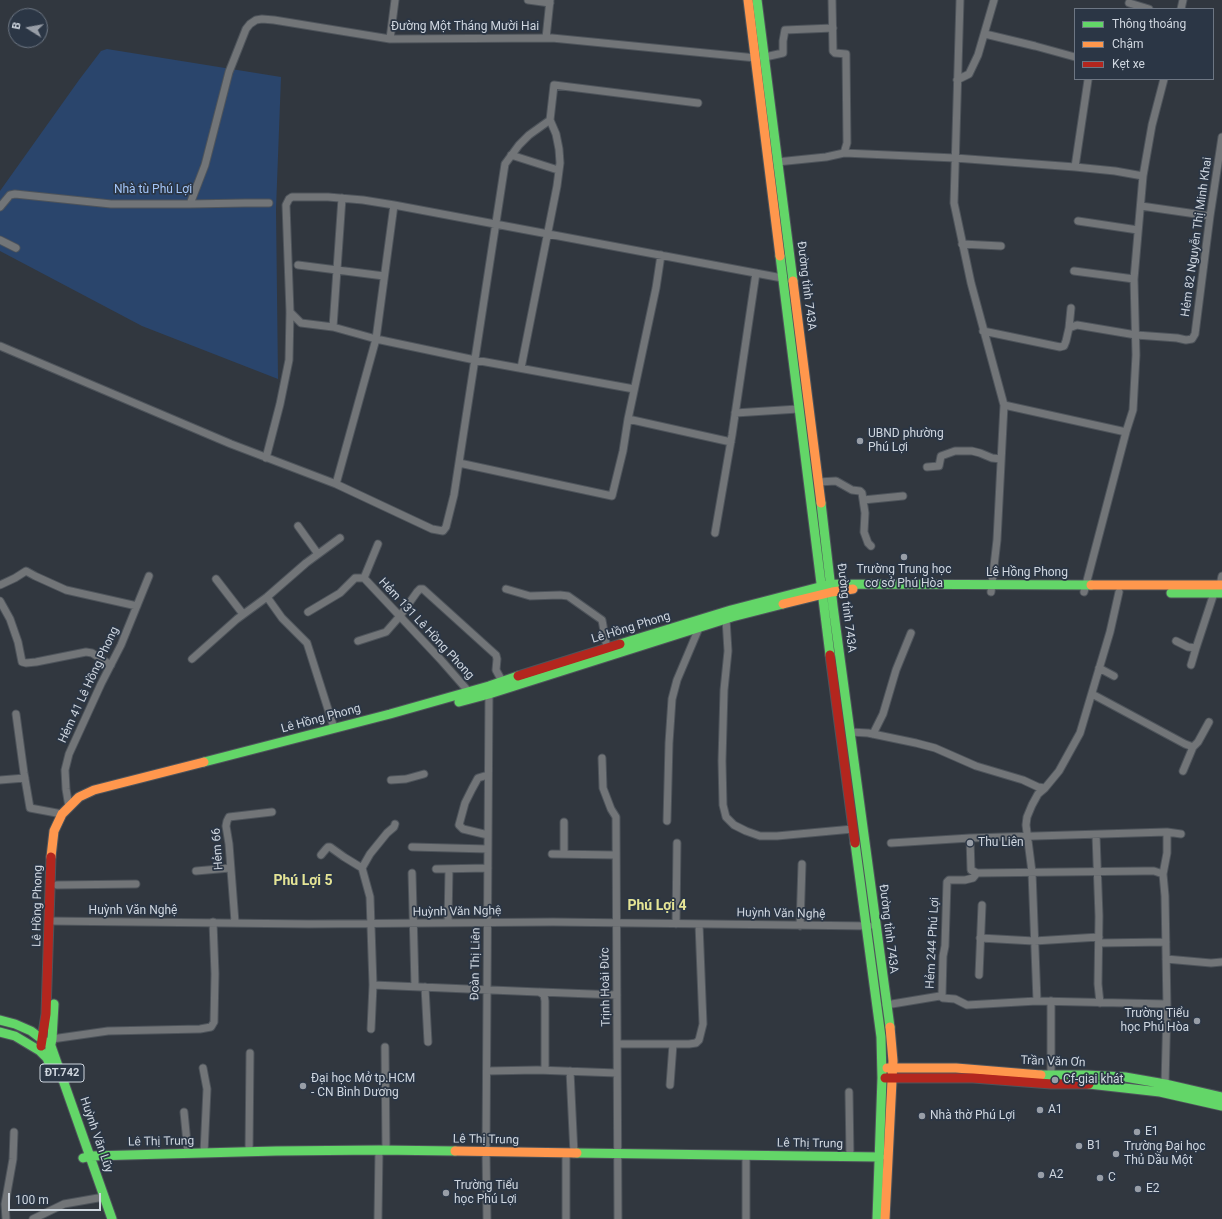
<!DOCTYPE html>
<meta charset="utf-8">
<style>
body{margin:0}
#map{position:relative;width:1222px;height:1219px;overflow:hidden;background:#31373f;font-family:Roboto,sans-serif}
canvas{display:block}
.legend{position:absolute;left:1074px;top:8px;width:140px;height:72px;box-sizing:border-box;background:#2b3645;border:1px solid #6d7683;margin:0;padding:5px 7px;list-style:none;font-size:12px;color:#cfd6df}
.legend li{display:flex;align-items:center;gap:8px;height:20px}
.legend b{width:20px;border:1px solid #6d7683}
.north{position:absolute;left:8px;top:8px;width:40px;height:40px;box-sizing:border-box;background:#2b3645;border:1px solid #6d7683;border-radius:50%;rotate:281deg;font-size:11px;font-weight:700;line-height:16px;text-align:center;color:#cfd6df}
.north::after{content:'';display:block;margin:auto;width:14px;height:18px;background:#989ea7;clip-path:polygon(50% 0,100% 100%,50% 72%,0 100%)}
.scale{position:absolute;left:8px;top:1193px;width:93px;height:18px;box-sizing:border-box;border:2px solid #cfd6df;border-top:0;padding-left:5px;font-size:12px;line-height:14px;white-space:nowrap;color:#cfd6df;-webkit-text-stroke:3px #2b3645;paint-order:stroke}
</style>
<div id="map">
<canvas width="1222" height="1219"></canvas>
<ul class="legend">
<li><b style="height:5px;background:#63d668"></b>Thông thoáng</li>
<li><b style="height:5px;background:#ff974d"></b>Chậm</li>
<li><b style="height:5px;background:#b3261e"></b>Kẹt xe</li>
</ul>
<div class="north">B</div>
<div class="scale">100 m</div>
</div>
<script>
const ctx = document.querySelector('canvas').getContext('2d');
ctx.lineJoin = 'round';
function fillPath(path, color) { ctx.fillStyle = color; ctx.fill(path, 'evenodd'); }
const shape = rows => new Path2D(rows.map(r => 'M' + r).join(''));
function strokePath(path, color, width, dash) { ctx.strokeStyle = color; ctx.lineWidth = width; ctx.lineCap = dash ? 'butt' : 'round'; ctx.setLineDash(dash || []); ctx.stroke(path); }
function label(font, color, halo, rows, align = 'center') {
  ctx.font = font + ' Roboto,sans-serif'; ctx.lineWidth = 3.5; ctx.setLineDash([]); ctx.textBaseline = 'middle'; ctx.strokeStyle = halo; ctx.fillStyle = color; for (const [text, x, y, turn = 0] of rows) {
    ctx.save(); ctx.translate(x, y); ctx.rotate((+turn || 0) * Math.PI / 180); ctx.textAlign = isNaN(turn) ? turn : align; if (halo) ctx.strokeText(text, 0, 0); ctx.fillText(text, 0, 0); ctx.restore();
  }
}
const green = shape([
 [107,49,281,77,276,209,278,379,142,326,0,251,0,191,79,80,101,51]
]);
const street = shape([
 [528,0,550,3],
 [832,0,833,51,835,53,846,54,847,143,844,153],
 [960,0,954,203,971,283,1004,405,997,540,991,592],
 [1129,3,1149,9],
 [1181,9,1183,0],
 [985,34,1035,46,1075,57],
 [546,38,550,0],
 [390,39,395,0],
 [765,57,783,53,783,41,785,30,833,28],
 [957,80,969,74,978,55,994,0],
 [511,155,558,170],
 [777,162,826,157,844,153,955,158,1075,167,1115,171,1143,176],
 [1075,167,1088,80],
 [190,204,245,203,269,203],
 [1141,206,1210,216],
 [0,207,10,195,15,194,111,204,190,204,205,165,229,72,246,29,250,24,256,20,262,19,274,20,390,39,552,38,756,58],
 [1078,221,1138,230],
 [0,240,16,248],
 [962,244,1001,246],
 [298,265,384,276],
 [1074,271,1134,279],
 [290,312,301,323,333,327,376,339,475,360,634,389],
 [333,327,342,198],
 [1069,328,1071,308],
 [983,331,1060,347,1064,346,1066,341,1069,328,1077,325,1136,335,1177,338,1186,340,1192,339,1195,334,1210,216,1222,137],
 [0,346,231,444,336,484,432,529,443,531,446,527,454,495,505,164,519,145,529,135,550,120],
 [521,368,557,186,560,163,559,149,556,134,550,120,554,85,698,103],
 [1004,405,1126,432],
 [735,413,798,409],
 [628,419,731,442],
 [266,458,280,404,289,360,290,312,286,205,289,199,292,197,328,197,363,200,394,205,782,278],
 [459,463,612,496,623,451,628,419,656,288,661,255],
 [927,467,939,466,941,456,955,451,972,451,980,453,992,458,1001,459],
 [818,482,836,481,852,490,860,491,862,493,865,513,864,532,868,543,871,546],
 [336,484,376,339,394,205],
 [863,500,903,496],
 [298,526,318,554],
 [715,533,732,435,756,273],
 [364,578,378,544],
 [216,579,243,614],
 [0,585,15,578,26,571,35,576,66,590,137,606],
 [1220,585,1222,576],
 [506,589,530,596,560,595,568,596,602,620,607,648],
 [1084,592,1126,432,1133,410,1136,355,1134,279,1143,176,1152,125,1164,79],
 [267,597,282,618,307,643,334,728],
 [0,601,10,619,18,642,22,662,26,663,36,662,86,652,92,653,111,665],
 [308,612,340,593,355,578,364,578,441,660,469,692],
 [726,619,728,651,724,690,722,761,723,805,726,817,734,825,746,831,760,836,777,836,853,829],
 [358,641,386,632,400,616,417,592,420,589,423,589,496,655,497,659,496,670,502,681],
 [1176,641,1188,647,1196,648,1214,593],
 [192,659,237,619,267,597,306,563,340,538],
 [1191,665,1196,648],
 [1099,668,1114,676],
 [1092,694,1185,744,1193,747,1198,742,1209,722],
 [16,714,24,773,30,808,62,814],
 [850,732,868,733,916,743,935,748,976,766,1023,780,1038,787,1045,788,1059,771,1080,733,1110,632,1119,592],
 [873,734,883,714,896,670,911,633],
 [602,758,603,788,611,809,616,817,618,1219],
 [1183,771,1193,747],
 [488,775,478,778,472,789,465,803,459,825,463,829,488,835],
 [0,780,25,778],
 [391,780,406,779,424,774],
 [69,807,66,789,65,770,69,754,101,684,121,645,149,576],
 [667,821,669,743,672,699,677,680,699,628],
 [564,822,564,854],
 [1096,835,1099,916,1098,984,1100,1003],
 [970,838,971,870,977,873,1145,871,1154,871,1163,874,1165,896,1167,1008,1165,1084],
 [891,843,970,838,1167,832,1181,834],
 [412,847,488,849],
 [552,854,615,855],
 [321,855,326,849,328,847,330,847,344,857,362,868],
 [436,869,488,868],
 [196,871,230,868],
 [412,873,415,986],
 [1163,874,1167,853,1167,832],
 [57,885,136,884],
 [49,921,309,924,553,922,869,926],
 [235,922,229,844,226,826,227,821,229,817,272,812],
 [448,923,449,869],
 [676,924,677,843],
 [800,926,802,864],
 [980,938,1034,941,1099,937],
 [1099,943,1166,942],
 [1166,959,1211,963,1222,962],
 [979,975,982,905],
 [373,985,539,992,544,995,545,1001,545,1070],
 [425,987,428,1042],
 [540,992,617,995],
 [940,996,943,998,955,999,967,1005,1037,1001,1167,1004],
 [1037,1001,1032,872,1026,825,1027,817,1032,805,1038,794,1045,788],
 [1051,1001,1051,1079],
 [886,1005,940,996,942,995,943,956,945,946,947,882,949,880,965,880,973,878,977,873],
 [371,1029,373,985,370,897,362,868,370,854,387,833,394,827,395,824],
 [52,1039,108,1031,200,1029,211,1027,214,1022,215,974,213,922],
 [618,1044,689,1044,696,1043,699,1040,703,1024,699,924],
 [385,1047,386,1150],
 [203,1068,207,1089,204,1153],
 [487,1071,537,1070,617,1073],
 [570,1071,574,1154],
 [670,1085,673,1044],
 [849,1092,850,1157],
 [184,1112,188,1153],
 [249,1152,250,1053],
 [6,1219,5,1204,13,1159,14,1132],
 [33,1219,64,1204,98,1198],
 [378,1219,379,1150],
 [487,1219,486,1152,489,691],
 [566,1219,566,1153],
 [746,1219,746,1156]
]);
const fast = shape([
 [757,0,793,281],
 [780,256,830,655],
 [821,503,833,606,890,1027],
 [1171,593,1222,593],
 [620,644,731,610,831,584,1091,585],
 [459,702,489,694,732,617,783,604],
 [204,762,390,714,489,686,518,676],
 [855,843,881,1037,882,1078,877,1219],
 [0,1020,15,1024,31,1031,51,1046,112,1219],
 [0,1032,15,1036,40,1051,47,1058,53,1073],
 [49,1053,52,1039,54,1004],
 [1041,1075,1086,1075,1125,1077,1165,1084,1222,1097],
 [1089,1084,1160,1092,1222,1106],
 [577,1153,880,1157],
 [83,1158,91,1156,276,1151,379,1150,455,1151]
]);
const slow = shape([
 [748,0,780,256],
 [793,281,821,503],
 [1091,585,1222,585],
 [783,604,832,592,853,589],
 [51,857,54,831,62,814,79,797,94,790,204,762],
 [887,1068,956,1068,1041,1075],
 [455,1151,577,1153],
 [885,1219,893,1061,890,1027]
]);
const jam = shape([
 [830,655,855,843],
 [518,676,620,644],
 [41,1046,46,1014,51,857],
 [885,1078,973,1078,1051,1084,1089,1084]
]);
const markers = [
 [860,441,4,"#989ea7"],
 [904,557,4,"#989ea7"],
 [970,843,4,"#989ea7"],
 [1197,1021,4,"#989ea7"],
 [1055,1080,4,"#989ea7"],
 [303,1086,4,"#989ea7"],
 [1040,1110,4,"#989ea7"],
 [922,1116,4,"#989ea7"],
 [1137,1132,4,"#989ea7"],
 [1079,1146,4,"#989ea7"],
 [1116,1154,4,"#989ea7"],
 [1041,1175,4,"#989ea7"],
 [1100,1178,4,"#989ea7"],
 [1138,1189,4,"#989ea7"],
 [446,1193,4,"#989ea7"]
];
const shields = [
 [62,1073,44]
];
const shieldNames = [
 ["ĐT.742",62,1073]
];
const streetNames = [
 ["Đường Một Tháng Mười Hai",465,27],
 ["Hẻm 82 Nguyễn Thị Minh Khai",1197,237,-82],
 ["Đường tỉnh 743A",806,286,83],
 ["Lê Hồng Phong",1027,573],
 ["Đường tỉnh 743A",846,608,83],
 ["Lê Hồng Phong",631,628,-17],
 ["Hẻm 131 Lê Hồng Phong",426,629,47],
 ["Hẻm 41 Lê Hồng Phong",89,685,-65],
 ["Lê Hồng Phong",321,719,-15],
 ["Hẻm 66",218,849,-94],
 ["Lê Hồng Phong",38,906,-89],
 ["Huỳnh Văn Nghệ",133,911],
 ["Huỳnh Văn Nghệ",457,912,-1],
 ["Huỳnh Văn Nghệ",781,914,1],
 ["Đường tỉnh 743A",888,929,83],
 ["Hẻm 244 Phú Lợi",933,943,-87],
 ["Đoàn Thị Liên",476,964,-89],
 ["Trịnh Hoài Đức",606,987,-91],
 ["Trần Văn Ơn",1053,1062,2],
 ["Huỳnh Văn Lũy",96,1135,71],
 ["Lê Thị Trung",486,1140,1],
 ["Lê Thị Trung",161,1142,-1],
 ["Lê Thị Trung",810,1144,1]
];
const parkNames = [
 ["Nhà tù Phú Lợi",153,190]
];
const poiNames = [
 ["UBND phường",868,434],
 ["Phú Lợi",868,448],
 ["Trường Trung học",904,570,"center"],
 ["cơ sở Phú Hòa",904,584,"center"],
 ["Thu Liên",978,843],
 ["Trường Tiểu",1189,1014,"right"],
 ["học Phú Hòa",1189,1028,"right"],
 ["Đại học Mở tp.HCM",311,1079],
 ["- CN Bình Dương",311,1093],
 ["Cf-giai khát",1063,1080],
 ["A1",1048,1110],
 ["Nhà thờ Phú Lợi",930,1116],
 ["E1",1145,1132],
 ["B1",1087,1146],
 ["Trường Đại học",1124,1147],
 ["Thủ Dầu Một",1124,1161],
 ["A2",1049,1175],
 ["C",1108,1178],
 ["Trường Tiểu",454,1186],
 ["học Phú Lợi",454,1200],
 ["E2",1146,1189]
];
const quarterNames = [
 ["Phú Lợi 5",303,881],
 ["Phú Lợi 4",657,906]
];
fillPath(green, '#2a456c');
strokePath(street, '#4e545b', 9);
strokePath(fast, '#4e545b', 11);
strokePath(slow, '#4e545b', 11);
strokePath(jam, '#4e545b', 11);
strokePath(street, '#727578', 7);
strokePath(fast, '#63d668', 9);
strokePath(slow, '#ff974d', 9);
strokePath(jam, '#b3261e', 9);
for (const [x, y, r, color] of markers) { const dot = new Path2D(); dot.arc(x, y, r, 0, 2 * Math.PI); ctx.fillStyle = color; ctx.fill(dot); strokePath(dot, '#2b3645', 1.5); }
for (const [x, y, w] of shields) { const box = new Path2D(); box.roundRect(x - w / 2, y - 9, w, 18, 3); ctx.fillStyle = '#2b3645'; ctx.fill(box); strokePath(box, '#cfd6df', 1); }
label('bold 11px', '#cfd6df', null, shieldNames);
label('12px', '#cfd6df', '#2b3645', streetNames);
label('12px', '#a3c5f8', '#2b3645', parkNames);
label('12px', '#cfd6df', '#2b3645', poiNames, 'left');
label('bold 14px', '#e5e495', '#2b3645', quarterNames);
</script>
